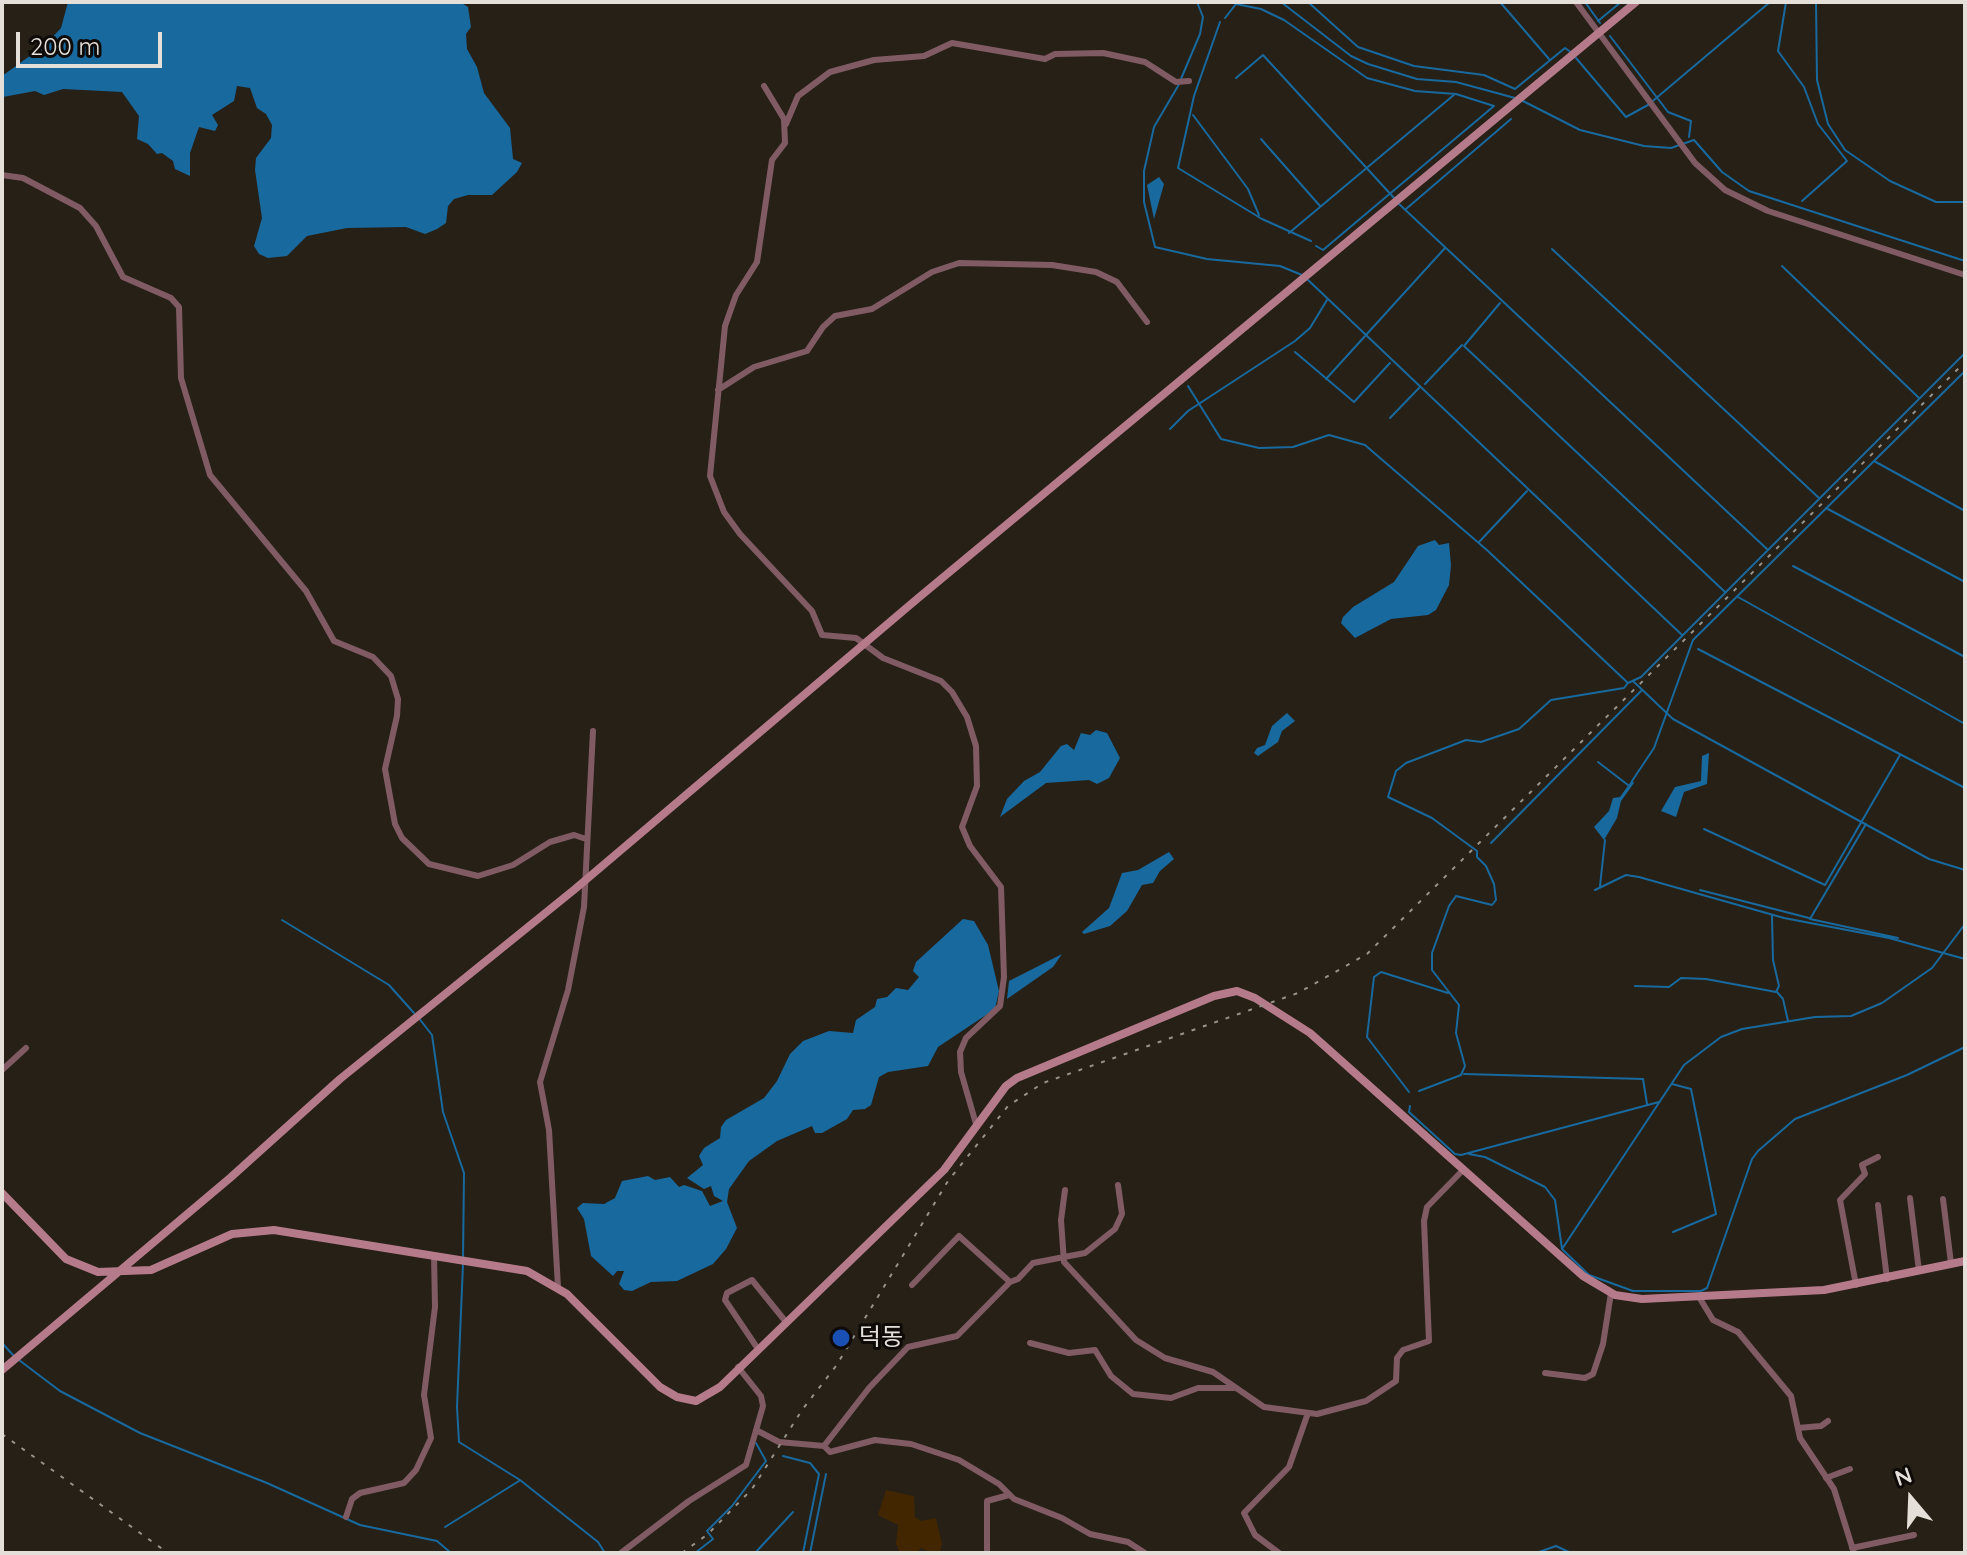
<!DOCTYPE html>
<meta charset="utf-8">
<style>
body{margin:0}
#map{position:relative;width:1967px;height:1555px;overflow:hidden;background:#272017;font-family:Quicksand,sans-serif}
canvas{display:block}
.frame{position:absolute;inset:0;border:4px solid #e4dfd9;pointer-events:none}
.north{position:absolute;left:1871px;top:1459px;width:80px;height:80px;-webkit-text-stroke:6px #0d0a07;paint-order:stroke;rotate:341deg;font-size:22px;font-weight:700;line-height:32px;text-align:center;color:#e4dfd9}
.north::after{content:'';display:block;margin:auto;width:28px;height:36px;background:#e4dfd9;clip-path:polygon(50% 0,100% 100%,50% 72%,0 100%)}
.scale{position:absolute;left:16px;top:32px;width:146px;height:36px;box-sizing:border-box;border:4px solid #e4dfd9;border-top:0;padding-left:10px;font-size:24px;line-height:28px;white-space:nowrap;color:#e4dfd9;-webkit-text-stroke:6px #0d0a07;paint-order:stroke}
</style>
<div id="map">
<canvas width="1967" height="1555"></canvas>
<div class="frame"></div>
<div class="north">N</div>
<div class="scale">200 m</div>
</div>
<script>
const ctx = document.querySelector('canvas').getContext('2d');
ctx.lineJoin = 'round';
function fillPath(path, color) { ctx.fillStyle = color; ctx.fill(path, 'evenodd'); }
const shape = rows => new Path2D(rows.map(r => 'M' + r).join(''));
function strokePath(path, color, width, dash) { ctx.strokeStyle = color; ctx.lineWidth = width; ctx.lineCap = dash ? 'butt' : 'round'; ctx.setLineDash(dash || []); ctx.stroke(path); }
function label(font, color, halo, rows, align = 'center') {
  ctx.font = font + ' Quicksand,"Noto Sans KR",sans-serif'; ctx.lineWidth = 6; ctx.setLineDash([]); ctx.textBaseline = 'middle'; ctx.strokeStyle = halo; ctx.fillStyle = color; for (const [text, x, y, turn = 0] of rows) {
    ctx.save(); ctx.translate(x, y); ctx.rotate((+turn || 0) * Math.PI / 180); ctx.textAlign = isNaN(turn) ? turn : align; if (halo) ctx.strokeText(text, 0, 0); ctx.fillText(text, 0, 0); ctx.restore();
  }
}
const green = shape([
 [886,1490,914,1496,915,1517,921,1521,936,1518,942,1544,940,1551,933,1553,921,1548,916,1553,900,1553,896,1544,898,1525,878,1515]
]);
const water = shape([
 [68,2,460,2,468,7,471,27,466,34,467,49,477,67,484,93,510,128,513,159,522,163,517,172,492,195,468,195,454,199,448,206,446,223,437,229,425,234,406,227,347,228,307,236,287,256,268,258,259,254,254,246,262,218,255,170,256,158,271,138,272,125,266,114,257,108,250,88,237,86,234,101,212,115,218,125,215,131,199,127,190,153,190,176,175,169,173,161,162,153,157,154,148,144,137,139,139,116,122,92,63,89,44,95,35,91,3,97,2,76,45,45,61,28],
 [1159,177,1164,184,1154,219,1147,185],
 [1435,540,1439,545,1449,543,1451,565,1449,585,1436,610,1428,615,1391,619,1355,638,1341,623,1343,617,1353,607,1394,582,1418,546],
 [1287,713,1295,721,1282,731,1278,742,1258,756,1254,753,1257,748,1265,745,1272,726],
 [1096,730,1107,733,1120,758,1109,778,1097,784,1089,780,1046,783,1000,817,1007,799,1024,781,1040,772,1061,746,1067,744,1074,750,1081,733,1090,735],
 [1709,753,1707,784,1684,792,1676,817,1661,811,1675,787,1701,781,1702,756],
 [1632,780,1634,783,1621,801,1617,818,1604,840,1594,827,1609,811,1613,798,1620,797],
 [1169,852,1174,859,1160,871,1153,883,1142,885,1127,911,1110,926,1084,934,1082,932,1109,908,1122,873,1138,870],
 [963,919,974,921,988,945,999,991,995,1009,938,1047,928,1066,888,1072,879,1077,871,1105,865,1109,853,1110,847,1119,822,1133,815,1133,812,1126,777,1141,749,1161,729,1189,727,1202,737,1228,726,1249,713,1264,677,1281,651,1282,632,1291,624,1290,619,1284,624,1271,617,1271,613,1276,591,1256,584,1219,577,1208,583,1203,604,1204,615,1198,622,1181,648,1176,655,1180,670,1177,679,1187,684,1185,702,1191,710,1206,723,1201,714,1196,711,1186,704,1189,687,1178,703,1165,699,1156,704,1148,720,1138,721,1127,726,1120,764,1098,777,1081,790,1054,803,1041,829,1031,853,1033,856,1020,875,1007,877,999,887,997,896,988,908,990,919,977,913,971,916,962],
 [1062,954,1053,967,1007,999,1009,981]
]);
const stream = shape([
 [1197,2,1203,17,1200,34,1178,86,1154,127,1144,171,1144,202,1155,247,1207,259,1280,266,1302,275],
 [1281,2,1351,56,1368,64,1417,79,1456,82,1515,98],
 [1308,2,1358,47,1414,66,1484,75,1515,89,1565,48,1572,53],
 [1500,2,1549,59],
 [1585,2,1600,23],
 [1786,2,1778,51,1804,87,1818,124,1847,161,1802,201],
 [1816,2,1817,80,1828,124,1845,150,1890,181,1936,202,1965,202],
 [1225,18,1236,4,1261,9,1284,20,1367,78,1415,91,1456,94,1494,106,1323,250,1316,246],
 [1598,21,1621,2],
 [1220,22,1194,96,1178,168,1262,219,1311,241],
 [1610,36,1668,112,1691,121,1689,137],
 [1576,58,1626,117,1648,105,1770,2],
 [1236,78,1263,55,1395,199],
 [1521,100,1580,130,1644,146,1671,148,1694,140,1722,172,1749,191,1965,261],
 [1193,115,1248,189,1259,215],
 [1261,139,1320,206],
 [1399,204,1768,550],
 [1406,209,1511,119],
 [1289,233,1455,94],
 [1552,249,1819,498],
 [1782,266,1919,398],
 [1307,279,1682,635],
 [1500,303,1464,346,1725,592],
 [1295,352,1354,402,1390,363],
 [1326,379,1445,248],
 [1425,384,1462,345],
 [1188,386,1221,439,1259,448,1293,447,1329,435,1365,445,1488,551,1628,683,1641,677,1965,353],
 [1390,418,1419,388],
 [1170,429,1188,411,1295,341,1310,328,1327,300],
 [1874,461,1965,511],
 [1826,508,1965,582],
 [1479,542,1527,491],
 [1793,566,1965,657],
 [1738,597,1965,724],
 [1698,649,1965,788],
 [1633,681,1673,719,1929,859,1965,870],
 [1598,762,1628,785],
 [1632,781,1654,748,1693,640,1965,371],
 [1866,824,1810,919,1898,938],
 [1704,829,1825,885,1900,755],
 [1491,843,1642,690],
 [1600,886,1605,840],
 [1595,890,1626,875,1639,877,1784,918,1889,938,1965,959],
 [1700,890,1809,918],
 [282,920,389,985,414,1013],
 [1635,986,1669,987,1681,978,1706,979,1776,992,1779,986,1773,960,1772,916],
 [1777,992,1783,999,1788,1021],
 [418,1017,432,1035,443,1112,464,1173,463,1258],
 [1464,1074,1643,1079,1647,1104],
 [1672,1084,1691,1089,1716,1214,1673,1232],
 [1419,1091,1461,1075,1465,1066,1456,1033,1459,1005,1432,970,1432,953,1449,906,1456,896,1492,905,1496,900,1494,884,1486,866,1477,857,1477,851,1432,818,1388,797,1396,771,1406,763,1466,740,1481,742,1519,729,1551,700,1624,688,1627,684],
 [1409,1092,1367,1037,1374,977,1381,972,1448,993],
 [1410,1106,1409,1112,1455,1154,1461,1155,1659,1102],
 [1469,1154,1485,1157,1545,1187,1555,1200,1562,1249,1589,1275,1633,1291,1701,1291,1707,1288,1752,1159,1758,1151,1795,1119,1907,1075,1965,1047],
 [1562,1249,1684,1065,1721,1037,1742,1029,1815,1017,1851,1016,1882,1003,1932,968,1965,924],
 [463,1264,457,1407,459,1442,520,1480,598,1542,605,1553],
 [2,1343,14,1356],
 [19,1360,60,1391,140,1433,267,1483,360,1525,437,1541,451,1553],
 [783,1456,810,1463,819,1474,803,1553],
 [445,1527,519,1481],
 [695,1553,713,1539,707,1531,732,1506,766,1461,756,1443],
 [755,1553,793,1512],
 [810,1553,826,1474],
 [1536,1553,1556,1546,1571,1553]
]);
const street = shape([
 [1576,2,1695,163,1725,190,1768,211,1965,275],
 [764,86,784,119,785,143,772,160,757,262,736,295,725,326,710,476,724,512,740,534,812,611,822,635,856,638,883,658,941,681,952,692,967,717,976,746,977,786,962,827,970,846,1001,887,1004,977,1000,1006,966,1038,960,1052,961,1072,976,1124],
 [786,124,798,96,830,72,874,60,924,56,952,43,1045,59,1055,54,1103,53,1145,62,1176,82,1189,81],
 [2,175,23,178,80,208,96,226,123,277,171,298,179,307,181,378,210,475,306,591,334,641,373,657,391,676,398,699,397,716,385,769,395,824,402,838,429,864,478,876,513,865,550,842,574,835,586,839],
 [718,390,754,367,807,351,823,327,835,316,872,309,932,272,959,263,1052,265,1096,272,1117,282,1147,322],
 [2,1070,26,1048],
 [1065,1190,1061,1220,1064,1262,1136,1340,1165,1358,1213,1372,1264,1407,1317,1414,1366,1401,1396,1381,1397,1358,1403,1350,1429,1341,1424,1221,1427,1207,1463,1170],
 [1910,1198,1919,1271],
 [1943,1199,1951,1263],
 [1878,1205,1887,1279],
 [1010,1282,1018,1279,1033,1263,1085,1253,1115,1229,1122,1214,1118,1185],
 [1856,1285,1840,1200,1865,1174,1862,1165,1878,1157],
 [558,1287,549,1130,540,1082,568,990,584,907,593,731],
 [1699,1297,1713,1320,1738,1332,1791,1396,1800,1438,1834,1489,1854,1553],
 [1030,1343,1069,1353,1095,1350,1111,1376,1133,1394,1171,1398,1198,1388,1236,1388],
 [758,1349,725,1300,727,1293,752,1280,786,1322],
 [1545,1373,1585,1378,1593,1374,1603,1344,1611,1293],
 [1798,1428,1821,1426,1828,1421],
 [756,1430,779,1442,824,1446,830,1452,875,1440,911,1444,959,1460,999,1484,1014,1499,1062,1518,1090,1534,1128,1542,1145,1553],
 [824,1446,869,1388,908,1347,957,1336,1010,1282,959,1236,912,1285],
 [1826,1478,1850,1469],
 [346,1517,352,1499,360,1493,404,1483,416,1470,431,1438,424,1395,435,1307,434,1255],
 [1852,1548,1914,1535],
 [621,1553,689,1501,746,1465,763,1406,761,1396,738,1367],
 [987,1553,987,1501,1009,1495],
 [1279,1553,1255,1535,1244,1513,1289,1467,1308,1413]
]);
const secondary = shape([
 [2,1193,66,1259,98,1272,151,1270,232,1234,274,1230,527,1271,567,1294,660,1387,677,1397,696,1401,720,1387,944,1170,1006,1086,1017,1078,1214,996,1237,991,1255,998,1310,1033,1583,1276,1615,1295,1642,1299,1824,1290,1965,1261],
 [2,1370,230,1178,340,1079,575,889,917,599,1636,2]
]);
const rail = shape([
 [2,1434,168,1553],
 [682,1553,708,1534,752,1489,802,1410,836,1366,948,1181,1008,1106,1043,1083,1298,993,1367,954,1965,362]
]);
const markers = [
 [841,1338,10,"#1a4fb4"]
];
const poiNames = [
 ["덕동",859,1338]
];
fillPath(green, '#412600');
fillPath(water, '#18699e');
strokePath(stream, '#18699e', 2);
strokePath(street, '#805b64', 6);
strokePath(secondary, '#b67b8b', 8);
strokePath(rail, '#98928b', 2, [4, 8]);
for (const [x, y, r, color] of markers) { const dot = new Path2D(); dot.arc(x, y, r, 0, 2 * Math.PI); ctx.fillStyle = color; ctx.fill(dot); strokePath(dot, '#0d0a07', 3); }
label('24px', '#e4dfd9', '#0d0a07', poiNames, 'left');
</script>
